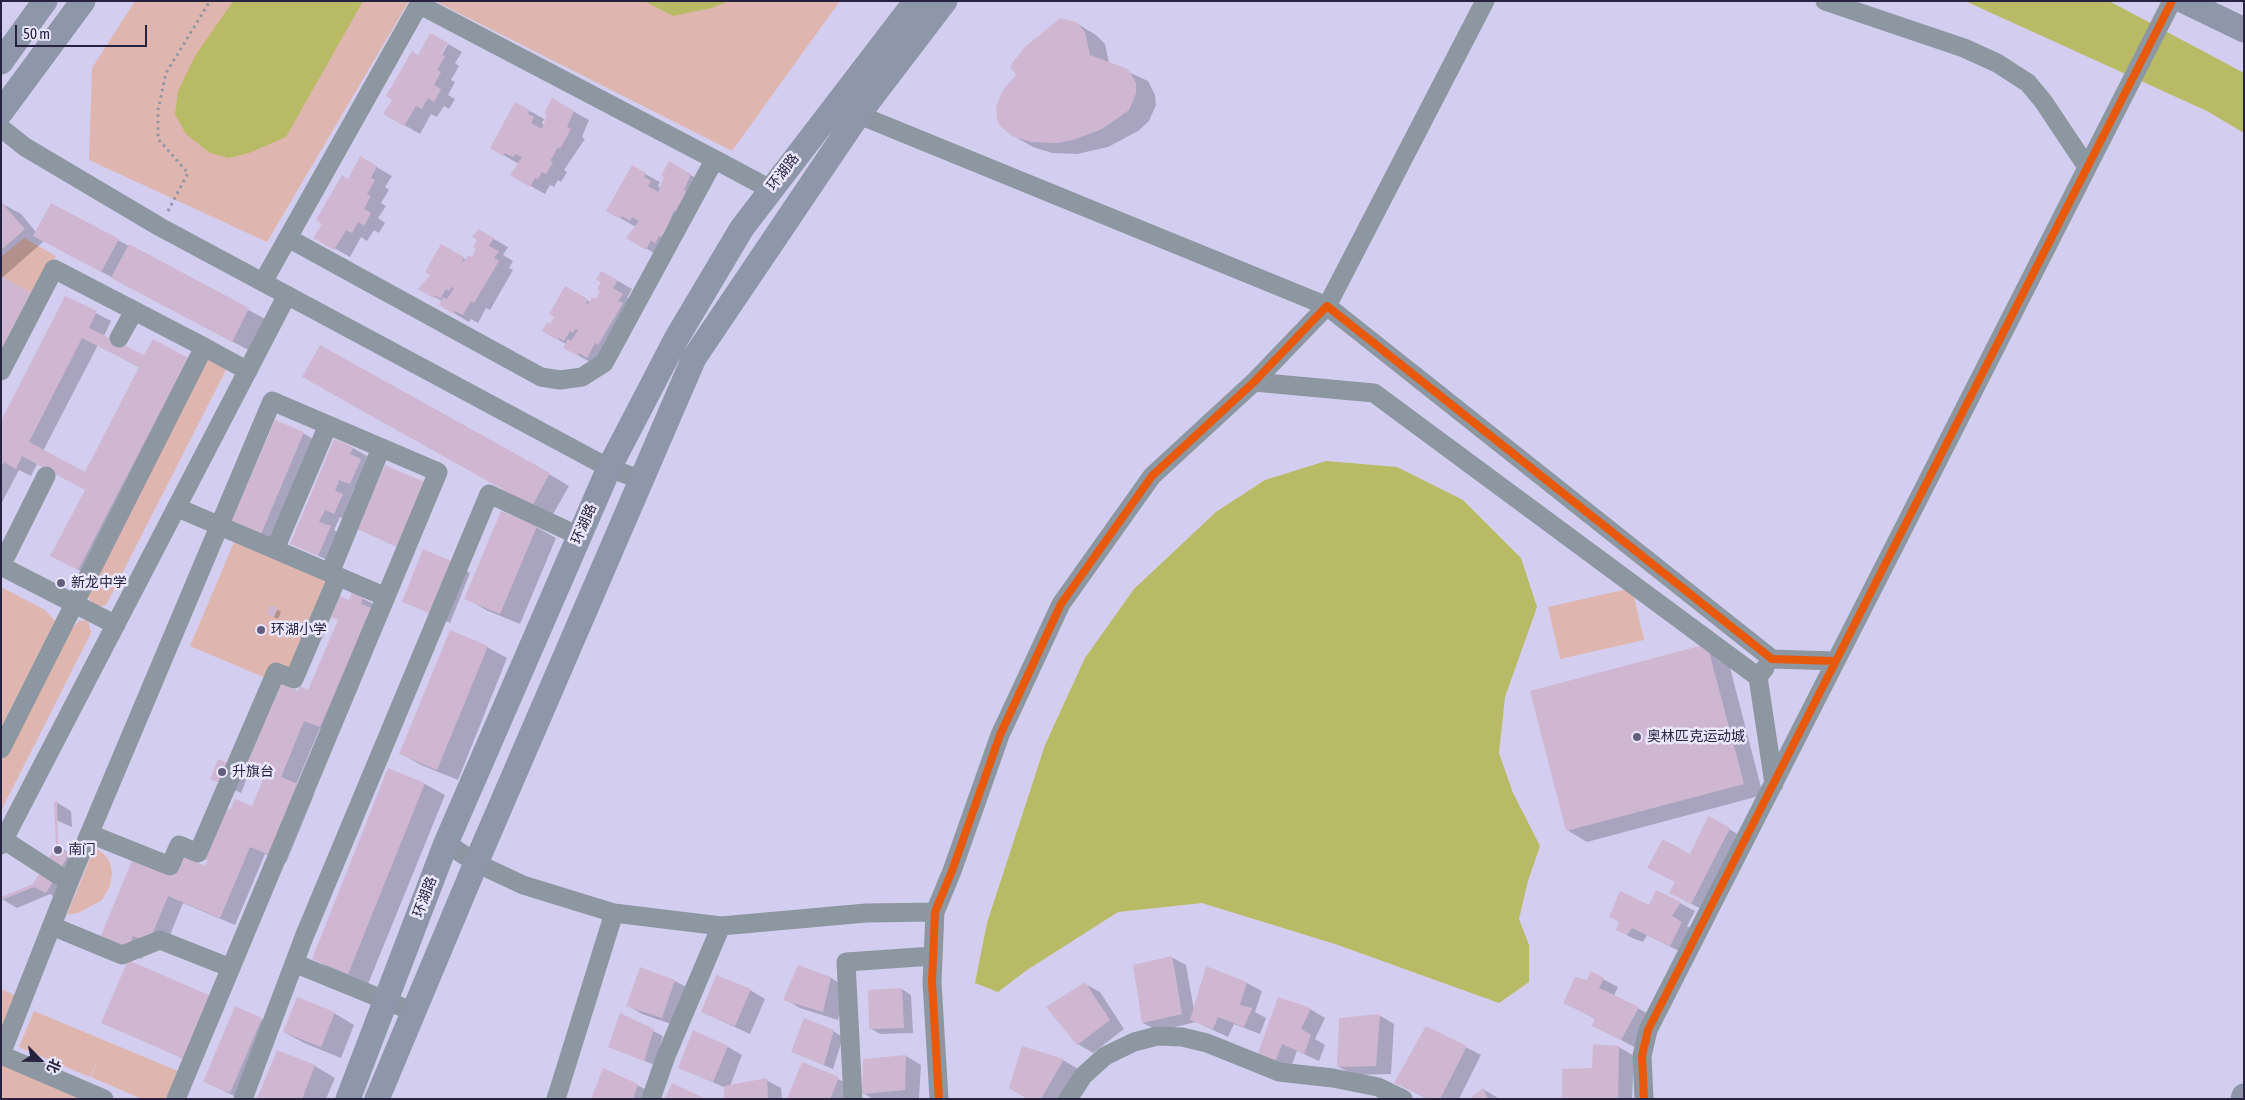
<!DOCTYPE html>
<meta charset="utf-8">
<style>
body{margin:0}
#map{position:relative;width:2245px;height:1100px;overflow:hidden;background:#d3ceef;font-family:"Asap Condensed","Noto Sans SC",sans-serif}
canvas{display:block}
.frame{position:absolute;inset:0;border:2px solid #27223f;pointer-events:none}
.north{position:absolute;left:15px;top:1035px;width:50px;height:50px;-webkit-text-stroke:4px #e9e6fe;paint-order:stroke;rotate:113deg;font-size:14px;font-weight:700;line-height:20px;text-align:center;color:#27223f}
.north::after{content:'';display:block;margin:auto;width:18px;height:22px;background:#27223f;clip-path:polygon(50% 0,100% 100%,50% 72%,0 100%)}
.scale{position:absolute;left:15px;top:25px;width:132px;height:22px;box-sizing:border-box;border:2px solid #27223f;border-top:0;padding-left:6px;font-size:15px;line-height:18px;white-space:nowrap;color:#27223f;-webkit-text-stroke:4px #e9e6fe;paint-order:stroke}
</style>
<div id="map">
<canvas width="2245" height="1100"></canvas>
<div class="frame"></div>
<div class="north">北</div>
<div class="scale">50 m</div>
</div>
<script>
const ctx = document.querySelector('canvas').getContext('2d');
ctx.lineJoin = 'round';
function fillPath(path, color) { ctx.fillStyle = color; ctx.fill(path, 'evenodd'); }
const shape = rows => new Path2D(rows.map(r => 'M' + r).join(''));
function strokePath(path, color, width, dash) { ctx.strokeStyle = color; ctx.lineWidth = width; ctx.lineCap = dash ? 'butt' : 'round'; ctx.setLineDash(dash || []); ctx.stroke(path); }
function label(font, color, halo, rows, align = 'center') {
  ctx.font = font + ' "Asap Condensed","Noto Sans SC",sans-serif'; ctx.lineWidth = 5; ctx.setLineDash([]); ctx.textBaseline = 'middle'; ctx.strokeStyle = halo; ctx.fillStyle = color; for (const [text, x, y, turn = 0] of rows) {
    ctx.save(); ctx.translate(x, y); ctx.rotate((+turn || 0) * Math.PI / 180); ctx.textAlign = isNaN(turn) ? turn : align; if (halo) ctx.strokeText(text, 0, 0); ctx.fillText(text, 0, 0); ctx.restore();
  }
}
const green = shape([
 [135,1,409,1,267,242,89,160,92,68],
 [435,1,840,1,732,151],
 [24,238,56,256,1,364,1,257],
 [206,354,228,366,106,605,96,607,87,596],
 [235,540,329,580,291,669,270,680,190,646],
 [1,587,45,610,56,622,1,728],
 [1632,588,1644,640,1560,659,1548,607],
 [88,620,91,633,1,811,1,762,70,630,79,621],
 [95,847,107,857,110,863,112,873,110,886,102,900,97,903,78,913,67,914],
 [1,989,16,996,1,1029],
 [34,1011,178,1071,166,1099,142,1099,91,1077,98,1060,90,1077,19,1047],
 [1,1064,80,1099,1,1099]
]);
const water = shape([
 [233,1,363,1,286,137,249,153,229,158,210,153,186,134,175,114,178,91,195,56],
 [644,1,729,1,712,8,673,16],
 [1965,1,2109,1,2244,73,2244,133,2207,111],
 [1326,461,1397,467,1463,500,1521,558,1537,607,1505,697,1499,753,1513,793,1540,846,1528,881,1519,919,1529,945,1529,982,1499,1003,1338,945,1202,903,1118,912,1027,970,998,992,975,983,987,923,1045,745,1085,658,1134,589,1216,512,1265,480]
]);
const shadow = shape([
 [1076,23,1096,35,1105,44,1109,63,1148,81,1155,95,1156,105,1149,121,1138,131,1108,147,1077,154,1052,153,1033,147,1012,135],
 [448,44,462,52,455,63,459,66,451,80,455,82,448,95,455,99,449,109,444,106,437,117,431,114,420,134,385,114,418,57,439,60],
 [553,100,589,120,582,137,585,139,564,170,567,172,561,182,558,180,554,187,550,185,545,194,511,175,519,164,491,148,516,103,544,119,542,123,545,125],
 [361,158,392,176,385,187,389,190,381,203,386,206,378,218,385,223,379,233,374,230,367,241,361,237,350,257,315,237],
 [669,163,705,183,661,257,628,238,636,227,608,211,632,167,660,182,658,186,661,188],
 [1,203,21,214,36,232,118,240,269,321,252,352,44,241,2,278,31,294,1,363],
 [478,230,508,247,503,255,513,261,509,268,513,270,490,310,486,308,478,323,471,319,469,322,440,305,442,301,420,289,431,275,441,245,466,260,472,259,478,248],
 [602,272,632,289,627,298,637,303,593,364,564,347,566,344,544,331,550,326,555,317,565,288,590,302,596,301,602,290],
 [66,297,111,321,104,336,144,356,153,341,202,368,93,577,67,564,86,490,37,464,31,476,19,470,1,504,1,424],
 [98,345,140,368,85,473,43,451],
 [323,388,549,474,569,486,552,516],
 [303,433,318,442,276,542,248,530],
 [353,448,367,456,365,463,375,469,365,492,354,488,350,499,357,504,350,521,340,517,334,530,345,536,334,563,291,543],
 [386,466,412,554,359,529],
 [536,527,556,538,520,624,486,610,466,598],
 [451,562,470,573,450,623,404,601],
 [353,594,378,606,335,735,320,728,296,785,314,795,286,863,265,854,235,925,183,903,164,950,149,943,142,959,115,948,174,877,206,868,231,811,253,808,268,771,249,761,253,752,250,750,299,693,309,691],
 [277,609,281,612,278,619,272,616],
 [1707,645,1727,656,1763,795,1587,842,1567,830],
 [487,647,507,658,458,780,421,765,401,754],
 [233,767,248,775,241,793,227,787],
 [389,770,425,784,445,795,368,984,333,970,313,958],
 [56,802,71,811,72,827,56,820],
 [1729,829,1744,838,1706,911,1685,901,1691,856],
 [58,846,72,855,61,901,50,894,17,908,2,899,34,885],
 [1680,903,1695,911,1687,926,1696,931,1685,954,1647,935,1643,942,1632,938,1617,929,1620,922,1611,917,1650,907],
 [1171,957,1186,965,1194,1010,1207,968,1247,983,1262,991,1255,1012,1266,1018,1260,1034,1234,1024,1228,1037,1196,1022,1158,1031,1143,1023],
 [799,966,831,978,846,987,838,1020,800,1008,785,999],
 [1591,973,1618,987,1614,996,1653,1016,1636,1048,1593,1025,1596,1019,1564,1003,1588,982],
 [675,981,690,989,677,1026,642,1014,627,1005],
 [1085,984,1100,992,1124,1029,1093,1053,1078,1044],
 [902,989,911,995,913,1033,880,1034,870,1028],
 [750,990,765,999,750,1034,702,1012],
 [210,997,225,1006,199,1066,102,1022],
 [1310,1009,1325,1018,1315,1039,1325,1045,1319,1061,1297,1051,1291,1067,1258,1056],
 [334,1013,354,1025,341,1058,304,1043,284,1032],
 [1379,1015,1394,1024,1391,1074,1354,1075,1339,1067],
 [262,1019,276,1027,240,1099,204,1081],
 [1427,1027,1481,1055,1459,1099,1428,1099,1396,1083],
 [653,1031,663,1036,654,1065,610,1046],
 [833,1031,843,1037,833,1069,793,1052],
 [728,1047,742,1055,730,1086,766,1080,781,1088,782,1099,726,1099,726,1088,680,1068],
 [1619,1047,1634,1056,1632,1099,1563,1097],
 [278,1051,315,1066,335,1078,326,1099,259,1099],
 [906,1056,921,1065,919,1098,873,1099,863,1093],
 [1063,1060,1078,1069,1060,1099,1029,1099],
 [604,1069,653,1093,651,1099,592,1099],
 [838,1079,853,1087,848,1099,788,1099],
 [1483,1089,1498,1098,1498,1099,1471,1099]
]);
const building = shape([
 [1060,18,1076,22,1085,32,1090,55,1128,69,1136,83,1136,93,1129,110,1102,129,1073,140,1056,143,1031,142,1012,136,1000,126,997,120,996,106,1003,90,1016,75,1010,67,1013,62,1024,48],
 [430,33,448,43,441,54,445,56,437,70,441,72,434,85,441,89,434,102,428,98,422,109,416,106,404,126,383,114,392,100,386,96,412,51,418,55],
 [552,98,574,111,567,127,571,129,560,149,558,147,550,161,553,162,546,174,542,172,538,179,535,178,530,187,510,175,522,157,515,154,513,157,505,153,503,156,490,148,515,102,530,110,528,114,534,117,531,123,542,129,547,114,544,113],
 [360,156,377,166,371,178,375,180,367,194,371,196,364,209,371,213,364,226,358,222,352,233,346,230,334,250,313,238,322,224,316,220,342,175,348,179],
 [669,161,691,174,684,190,688,193,677,212,674,210,663,237,659,236,655,243,651,240,646,250,626,238,639,221,632,217,630,221,622,216,620,219,606,211,632,165,646,173,644,177,651,181,648,186,658,192,664,177,661,176],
 [1,202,25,229,1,250],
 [51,203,119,239,101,272,33,236],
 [478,229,494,238,489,246,499,251,494,258,499,261,474,303,471,301,463,315,455,311,454,314,439,305,443,297,447,299,454,288,452,287,449,291,446,289,440,299,435,295,433,298,418,289,430,275,425,272,441,244,464,257,462,260,464,262,468,255,472,257,476,249,473,247,477,240,472,237],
 [129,244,249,308,232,342,111,278],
 [601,271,618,280,613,288,623,294,618,301,623,303,598,345,595,343,587,358,579,353,578,356,563,348,568,339,571,341,578,330,575,329,573,333,570,331,564,341,559,338,557,340,542,331,547,322,550,324,554,317,549,314,565,286,588,299,586,303,588,304,592,297,596,299,600,291,597,289,601,282,596,280],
 [1,276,32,293,1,350],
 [65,296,97,311,89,328,144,355,153,339,188,358,78,570,50,556,85,490,22,456,16,469,4,462,1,467,1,421],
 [82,338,139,367,85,472,29,442],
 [320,345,550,473,532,506,302,377],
 [275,420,304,432,261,534,231,522],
 [334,439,353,447,350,454,361,459,350,484,339,480,335,491,343,494,334,514,325,510,319,522,331,526,318,556,290,544],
 [385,465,425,482,397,547,357,529],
 [501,511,537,526,500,614,464,599],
 [423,549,451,561,430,613,402,602],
 [352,592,363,597,361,604,371,608,320,727,304,721,281,777,300,785,270,855,250,847,220,918,168,896,149,942,133,936,127,952,99,940,133,858,174,876,182,856,205,866,208,860,202,858,224,807,230,810,235,799,252,806,267,770,248,762,279,683,298,691,300,686,308,690,338,620,331,617,339,596,349,600],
 [270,605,278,608,274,617,266,614],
 [450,630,488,646,437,770,399,754],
 [1707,644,1744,784,1566,831,1530,691],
 [218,759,234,766,225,785,210,779],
 [388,768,425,783,348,974,312,959],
 [57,801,58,847,69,854,46,893,34,887,1,900,1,897,33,884,56,847,54,802],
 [1708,816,1730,828,1691,904,1669,893,1675,882,1647,868,1663,839,1690,854],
 [1656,890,1681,902,1672,916,1682,922,1670,946,1632,928,1627,935,1616,930,1619,921,1609,917,1620,891,1649,905],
 [1172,956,1182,1014,1142,1023,1133,965],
 [128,960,211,996,184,1059,101,1023],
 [798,965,831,977,823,1012,783,1000],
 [1206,966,1247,982,1240,1005,1252,1008,1244,1027,1218,1017,1213,1029,1190,1020],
 [640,967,675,980,662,1018,626,1006],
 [1591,971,1604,978,1599,988,1639,1007,1621,1040,1592,1026,1595,1018,1563,1003,1575,977,1587,980],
 [716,975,751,989,735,1026,701,1012],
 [1085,982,1110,1020,1077,1045,1046,1007],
 [902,988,904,1028,869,1029,868,990],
 [297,997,335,1012,321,1047,283,1032],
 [1278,997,1311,1008,1301,1029,1311,1035,1304,1054,1282,1044,1276,1060,1257,1056],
 [235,1006,262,1018,230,1093,203,1082],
 [620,1013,654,1029,644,1061,608,1047],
 [1380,1014,1376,1066,1337,1067,1339,1018],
 [804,1018,834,1030,824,1065,791,1052],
 [1426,1026,1467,1046,1440,1099,1430,1099,1394,1083],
 [693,1030,728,1046,713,1082,678,1068],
 [1593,1044,1619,1046,1618,1099,1562,1098,1562,1069,1592,1068],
 [1022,1046,1064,1059,1041,1099,1027,1099,1009,1088],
 [277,1050,315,1065,302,1099,257,1099],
 [906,1055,905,1090,862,1094,863,1059],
 [802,1062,839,1077,830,1099,787,1099],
 [603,1068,638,1084,633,1099,591,1099],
 [767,1078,768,1099,724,1099,724,1086],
 [672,1083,706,1099,665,1099],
 [1483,1088,1488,1099,1469,1099]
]);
const path = shape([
 [168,211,188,173,158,139,158,110,166,73,210,1]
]);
const minor = shape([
 [1825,1,1964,48,1997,63,2028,83,2043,101,2087,167],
 [847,110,1327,306,1485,1],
 [1,128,25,147,160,227,609,468,642,480],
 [712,158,770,189],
 [263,282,417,8,426,8,712,158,711,166,604,363,582,377,560,380,541,377,288,238],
 [119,338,134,311],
 [204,347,248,371],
 [1,371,54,269,204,347,1,749],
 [1254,382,1374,393,1758,677],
 [178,508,386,597],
 [275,549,328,425],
 [1,566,116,625],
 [1,566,46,476],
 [330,573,381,448],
 [1765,668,1758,677,1774,784],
 [90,834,170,866,179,845,198,853,276,672,294,679,338,576],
 [4,840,69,882],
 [446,843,476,863,523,885,614,913,721,926,866,913,935,912],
 [1,845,287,295],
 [52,926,122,955,160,940,231,968],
 [294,963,414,1012],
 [104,1099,6,1057,3,1049,69,882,272,401,438,472,176,1099],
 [243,1099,304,937,489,494,579,536],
 [556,1099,614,913],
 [651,1099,666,1056,721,926],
 [853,1099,846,962,933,956],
 [939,1099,932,982,935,912,952,871,1000,735,1061,604,1152,476,1254,382,1327,306,1772,659,1835,661],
 [1068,1099,1083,1076,1105,1056,1134,1042,1157,1036,1182,1037,1207,1043,1279,1072,1333,1078,1378,1087,1403,1099],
 [1644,1099,1642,1056,1648,1030,2172,1]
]);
const major = shape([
 [2184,1,2244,30],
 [1,62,45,1],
 [1,112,83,1],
 [348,1099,446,843,609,468,676,339,742,228,916,1],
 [377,1099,476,863,694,358,858,115,945,1],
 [2243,1099,2244,1096]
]);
const cycleway = shape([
 [939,1099,932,982,935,912,952,871,1000,735,1061,604,1152,476,1254,382,1327,306,1772,659,1835,661],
 [1644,1099,1642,1056,1648,1030,2172,1]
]);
const markers = [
 [61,583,5,"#635e7d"],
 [261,630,5,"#635e7d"],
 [1637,737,5,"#635e7d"],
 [222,772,5,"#635e7d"],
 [58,850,5,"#635e7d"]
];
const streetNames = [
 ["环湖路",783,172,-52],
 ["环湖路",584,524,-67],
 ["环湖路",425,897,-69]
];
const poiNames = [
 ["新龙中学",71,583],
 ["环湖小学",271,630],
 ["奥林匹克运动城",1647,737],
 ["升旗台",232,772],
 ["南门",68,850]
];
fillPath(green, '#dfb6af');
fillPath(water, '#b9ba65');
fillPath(shadow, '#0003');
fillPath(building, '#d0b7d1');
strokePath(path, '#9296a4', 3, [2.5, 4]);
strokePath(minor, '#8d97a1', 19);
strokePath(major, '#8d97a9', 25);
strokePath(cycleway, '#e8590c', 8);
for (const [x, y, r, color] of markers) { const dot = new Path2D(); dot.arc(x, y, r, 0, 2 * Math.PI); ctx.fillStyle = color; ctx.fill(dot); strokePath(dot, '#e9e6fe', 2); }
label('14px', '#27223f', '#e9e6fe', streetNames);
label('14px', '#27223f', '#e9e6fe', poiNames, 'left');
</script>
